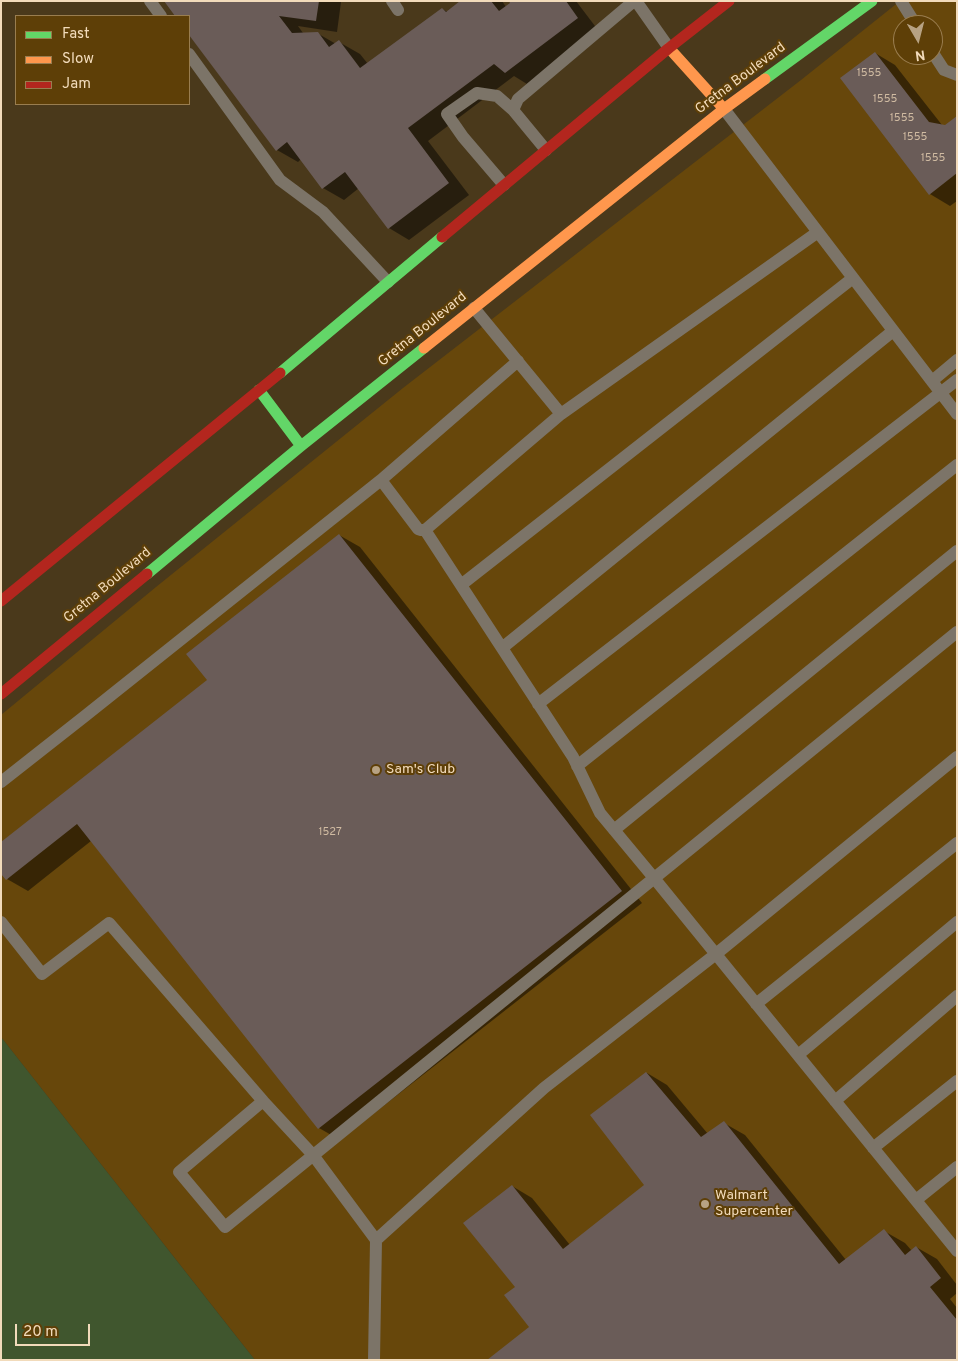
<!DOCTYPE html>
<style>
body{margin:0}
#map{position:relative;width:958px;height:1361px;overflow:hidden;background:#4a391b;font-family:Overpass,sans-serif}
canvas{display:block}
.frame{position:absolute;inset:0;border:2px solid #f2dbbb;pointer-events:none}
.legend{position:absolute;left:15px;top:15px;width:175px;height:90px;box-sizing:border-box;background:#5e3f07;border:1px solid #997d4f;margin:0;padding:6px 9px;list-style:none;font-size:15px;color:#f2dbbb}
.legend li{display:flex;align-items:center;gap:10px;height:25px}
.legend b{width:25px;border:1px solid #997d4f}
.north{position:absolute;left:893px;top:15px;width:50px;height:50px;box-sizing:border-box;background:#5e3f07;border:1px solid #997d4f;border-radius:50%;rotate:172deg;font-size:14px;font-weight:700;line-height:20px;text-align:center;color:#f2dbbb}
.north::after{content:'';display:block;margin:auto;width:18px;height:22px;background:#b7a283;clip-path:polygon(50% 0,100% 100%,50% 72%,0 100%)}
.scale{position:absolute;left:15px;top:1324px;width:75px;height:22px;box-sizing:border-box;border:2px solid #f2dbbb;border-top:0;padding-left:6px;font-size:15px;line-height:18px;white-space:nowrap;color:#f2dbbb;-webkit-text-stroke:4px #5e3f07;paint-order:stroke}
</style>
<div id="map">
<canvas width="958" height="1361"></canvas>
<div class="frame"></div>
<ul class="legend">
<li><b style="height:6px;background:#63d668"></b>Fast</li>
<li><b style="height:6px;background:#ff974d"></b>Slow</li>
<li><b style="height:6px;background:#b3261e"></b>Jam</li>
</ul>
<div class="north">N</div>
<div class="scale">20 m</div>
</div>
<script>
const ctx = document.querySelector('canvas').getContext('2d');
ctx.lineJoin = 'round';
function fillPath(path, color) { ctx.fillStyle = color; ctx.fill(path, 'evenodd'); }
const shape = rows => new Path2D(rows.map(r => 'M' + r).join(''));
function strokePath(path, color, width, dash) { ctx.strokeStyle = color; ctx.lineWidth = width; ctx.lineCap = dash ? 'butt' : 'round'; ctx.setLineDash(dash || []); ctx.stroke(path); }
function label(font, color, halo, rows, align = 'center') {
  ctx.font = font + ' Overpass,sans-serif'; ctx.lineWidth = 4; ctx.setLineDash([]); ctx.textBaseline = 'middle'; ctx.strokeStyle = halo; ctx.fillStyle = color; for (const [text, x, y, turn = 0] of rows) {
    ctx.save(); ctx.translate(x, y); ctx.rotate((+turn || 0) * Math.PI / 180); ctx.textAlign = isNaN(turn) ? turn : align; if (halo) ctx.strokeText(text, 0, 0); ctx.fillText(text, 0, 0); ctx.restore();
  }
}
const built = shape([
 [900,1,957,1,957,1360,255,1360,1,1037,1,715,156,587,403,388,801,80],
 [903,25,933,25,933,55,903,55]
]);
const green = shape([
 [1,1037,232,1331,255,1360,1,1360]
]);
const shadow = shape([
 [165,1,339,1,341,2,337,32,298,26,303,33,317,33,336,44,339,42,360,54,368,64,442,9,448,12,462,1,502,1,506,7,512,3,511,1,576,1,598,30,527,84,514,76,428,141,469,195,409,240,389,228,359,188,344,200,323,188,301,159,298,162,277,150,189,33,189,16,176,16],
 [875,53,895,65,942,125,945,126,957,117,957,201,950,206,930,194],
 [339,535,360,547,642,903,340,1140,319,1128,91,841,28,891,7,879,209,680],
 [647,1073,667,1085,708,1134,724,1123,745,1135,846,1260,884,1231,905,1243,912,1251,916,1247,937,1259,957,1285,957,1293,950,1299,957,1308,957,1360,531,1327,517,1288,512,1186,532,1198,570,1245,645,1185]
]);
const building = shape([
 [164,1,319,1,316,21,279,16,292,33,318,32,329,47,339,40,360,68,442,8,446,12,460,1,491,1,499,11,510,3,509,1,566,1,578,18,505,73,494,64,408,128,449,183,388,229,345,172,322,189,287,142,276,151,189,35,189,16,175,16],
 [875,52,929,122,945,125,957,116,957,173,929,195,840,78],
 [339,534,622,891,318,1129,77,824,6,880,1,874,1,842,207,680,186,654],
 [646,1072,701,1137,724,1121,839,1264,884,1229,905,1255,916,1246,941,1278,930,1287,957,1320,957,1360,487,1360,529,1327,504,1295,515,1287,463,1223,512,1185,563,1249,644,1185,590,1115]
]);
const lane = shape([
 [150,1,161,16],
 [392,1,398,10],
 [636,1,669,48],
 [901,1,916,25],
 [933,53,944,70,957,75],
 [189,54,280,180,323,212,388,282],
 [724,109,957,414],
 [513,110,518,99,634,1],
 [504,185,463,137,447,114,477,93,497,96,513,110,546,150],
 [474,308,561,414,425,530,421,530,418,529,381,480,518,361],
 [932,381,957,360],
 [561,414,818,232],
 [425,530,573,757,600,813,654,878,957,1251],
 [461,585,853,278],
 [502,648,893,331],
 [538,704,957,380],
 [577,766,957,465],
 [1,782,85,716,381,480],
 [614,830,957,551],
 [1,922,42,974,109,923,263,1101,179,1172,225,1227,957,632],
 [756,1004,957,843],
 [798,1055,957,922],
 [263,1101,313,1155,376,1240],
 [835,1101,957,996],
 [873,1148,957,1081],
 [916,1200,957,1167],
 [374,1360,376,1240,544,1088,716,954,957,757]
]);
const fast = shape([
 [765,79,872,1],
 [280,373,442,237],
 [259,390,301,446],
 [147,574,301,446,424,348]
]);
const slow = shape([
 [669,48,724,109],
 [424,348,724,109,765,79]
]);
const jam = shape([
 [442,237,669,48,729,1],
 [1,601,280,373],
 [1,694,147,574]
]);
const markers = [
 [376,770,5,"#b7a283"],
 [705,1204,5,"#b7a283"]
];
const numberNames = [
 ["1555",869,74],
 ["1555",885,100],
 ["1555",902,119],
 ["1555",915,138],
 ["1555",933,159],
 ["1527",330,833]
];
const streetNames = [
 ["Gretna Boulevard",741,79,-37],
 ["Gretna Boulevard",423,330,-39],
 ["Gretna Boulevard",108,586,-40]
];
const poiNames = [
 ["Sam's Club",386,770],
 ["Walmart",715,1196],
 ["Supercenter",715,1212]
];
fillPath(built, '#67470b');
fillPath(green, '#40562e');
fillPath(shadow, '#0007');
fillPath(building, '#6a5c58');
strokePath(lane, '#7c7468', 12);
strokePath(fast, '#63d668', 11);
strokePath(slow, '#ff974d', 11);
strokePath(jam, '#b3261e', 11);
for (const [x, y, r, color] of markers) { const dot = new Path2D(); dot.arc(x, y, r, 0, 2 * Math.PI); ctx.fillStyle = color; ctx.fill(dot); strokePath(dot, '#5e3f07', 2); }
label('11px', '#d0bba2', null, numberNames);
label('14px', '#f2dbbb', '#5e3f07', streetNames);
label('14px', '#f2dbbb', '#5e3f07', poiNames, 'left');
</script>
